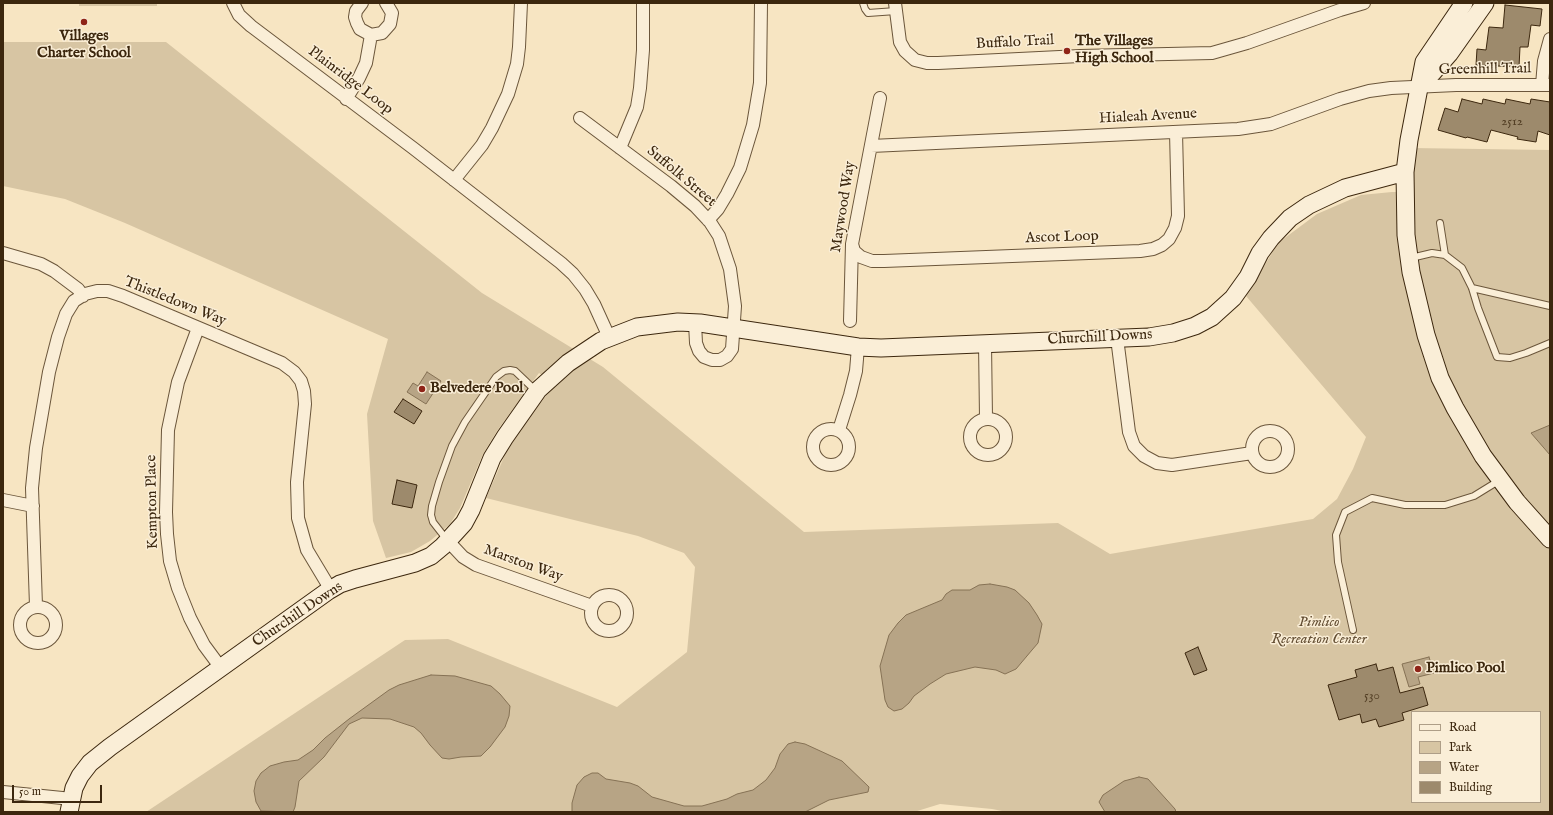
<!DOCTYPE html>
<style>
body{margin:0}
#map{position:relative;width:1553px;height:815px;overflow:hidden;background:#f7e5c2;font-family:"IM FELL English",serif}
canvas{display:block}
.frame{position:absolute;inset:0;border:4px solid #3c270e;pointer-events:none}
.legend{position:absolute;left:1411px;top:711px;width:130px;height:92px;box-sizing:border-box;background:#faeed7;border:1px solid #ae9e87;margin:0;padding:5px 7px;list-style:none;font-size:12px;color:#3c270e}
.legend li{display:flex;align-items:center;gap:8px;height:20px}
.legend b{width:20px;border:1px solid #ae9e87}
.scale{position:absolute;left:12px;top:785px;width:90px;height:18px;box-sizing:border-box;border:2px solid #3c270e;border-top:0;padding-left:5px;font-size:12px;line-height:14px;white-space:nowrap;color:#3c270e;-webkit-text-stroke:3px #faeed7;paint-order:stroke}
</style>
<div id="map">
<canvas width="1553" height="815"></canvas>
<div class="frame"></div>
<ul class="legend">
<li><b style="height:5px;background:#faeed7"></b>Road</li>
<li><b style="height:11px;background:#d7c5a3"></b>Park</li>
<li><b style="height:11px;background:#b7a485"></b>Water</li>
<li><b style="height:11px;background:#9d8a6c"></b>Building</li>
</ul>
<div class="scale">50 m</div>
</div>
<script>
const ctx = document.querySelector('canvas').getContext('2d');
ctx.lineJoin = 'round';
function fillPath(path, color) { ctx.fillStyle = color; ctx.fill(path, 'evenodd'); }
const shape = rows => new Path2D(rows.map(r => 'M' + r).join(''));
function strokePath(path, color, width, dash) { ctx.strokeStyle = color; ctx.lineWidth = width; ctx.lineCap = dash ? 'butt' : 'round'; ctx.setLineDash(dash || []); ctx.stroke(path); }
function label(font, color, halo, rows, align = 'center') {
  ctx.font = font + ' "IM FELL English",serif'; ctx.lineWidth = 3; ctx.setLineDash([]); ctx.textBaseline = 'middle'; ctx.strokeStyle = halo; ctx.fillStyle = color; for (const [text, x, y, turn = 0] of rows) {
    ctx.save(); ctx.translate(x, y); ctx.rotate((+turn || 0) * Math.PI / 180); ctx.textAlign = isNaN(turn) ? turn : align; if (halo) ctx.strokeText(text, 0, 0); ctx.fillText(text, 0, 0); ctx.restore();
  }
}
const green = shape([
 [79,3,157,3,157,6,79,6],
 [3,42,166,42,482,293,603,367,804,532,1058,523,1110,554,1313,519,1337,499,1353,469,1366,437,1246,296,1278,243,1317,214,1361,195,1392,192,1409,192,1411,148,1550,150,1550,812,1007,812,992,809,940,804,914,812,146,812,405,640,448,639,617,707,687,652,695,567,684,553,638,536,486,498,508,448,516,435,555,384,539,373,497,431,483,454,460,508,450,524,430,541,411,552,386,558,373,521,367,414,388,339,125,223,65,199,3,186],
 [1412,712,1540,712,1540,802,1412,802]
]);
const water = shape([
 [427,372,441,381,426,404,407,392,413,383,418,386,427,372],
 [1550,425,1550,455,1531,433,1550,425],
 [990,584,1007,587,1015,590,1029,603,1037,615,1042,624,1038,643,1032,650,1016,669,1005,674,996,670,975,667,946,674,930,684,914,696,909,703,902,709,894,711,888,707,885,700,880,666,889,635,898,623,906,615,942,600,946,594,952,590,970,590,979,585,990,584],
 [1429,657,1434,673,1418,677,1420,684,1409,687,1402,664,1429,657],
 [431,675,455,676,491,686,500,694,510,706,509,716,505,727,490,747,481,756,461,757,449,759,442,758,430,745,421,733,414,727,390,719,362,718,349,724,324,757,299,781,295,807,293,812,261,811,256,802,254,791,256,781,261,773,270,766,284,762,298,760,313,750,325,738,349,719,389,690,399,685,431,675],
 [795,742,805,744,842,761,869,787,868,792,829,800,805,812,572,812,572,803,577,785,584,777,592,773,598,773,606,779,630,783,638,786,652,797,684,806,702,806,727,799,737,794,753,790,766,780,775,768,780,754,788,744,795,742],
 [1139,777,1148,779,1175,809,1176,812,1105,812,1099,802,1103,795,1124,781,1139,777]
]);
const building = shape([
 [1505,5,1542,9,1540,26,1531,25,1528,47,1520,47,1519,67,1476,65,1477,49,1486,50,1489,27,1503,28,1505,5],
 [1462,99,1482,104,1483,99,1505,104,1506,99,1530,104,1531,99,1550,102,1550,135,1538,131,1536,142,1517,139,1518,137,1491,130,1487,142,1467,137,1466,138,1438,130,1445,108,1458,112,1462,99],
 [403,399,422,411,414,424,394,412,403,399],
 [397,480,417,485,412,508,392,504,397,480],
 [1198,647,1207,670,1194,675,1185,653,1198,647],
 [1376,664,1378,671,1393,667,1400,693,1423,687,1428,705,1402,713,1404,720,1379,727,1376,719,1362,723,1360,714,1339,720,1328,685,1357,677,1355,670,1376,664]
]);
const lane = shape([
 [863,3,865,9,868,13,896,11],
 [1440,223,1445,255],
 [1411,258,1432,253,1445,255,1462,268,1472,288,1478,308,1497,357,1510,358,1526,353,1550,343],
 [1472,288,1550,306],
 [447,540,433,522,431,515,432,506,439,482,452,446,465,422,496,377,504,371,510,370,515,371,536,391],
 [1353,630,1338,562,1336,535,1345,512,1372,498,1405,505,1445,505,1474,496,1500,480]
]);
const street = shape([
 [233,3,239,15,251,26,413,148,561,263,573,274,585,289,594,304,609,337],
 [362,3,356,11,355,17,357,23,360,29,371,35,382,33,390,24,392,13,386,3],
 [895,3,900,42,905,51,915,60,927,63,938,63,1080,56,1212,53,1247,43,1340,10,1364,3],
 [1542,85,1544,61,1550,39],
 [346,99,359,78,366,63,371,35],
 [580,118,671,186,695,206,710,222,719,236,730,269,735,306,732,349,727,356,720,360,712,360,704,357,699,351,696,343,695,323],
 [871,146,1238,129,1271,124,1340,99,1369,91,1391,88,1456,85,1550,85],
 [620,148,637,107,640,88,643,50,643,3],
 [454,180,482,145,492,128,508,94,517,64,519,47,521,3],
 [708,220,718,209,727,194,740,168,753,125,760,83,761,3],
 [852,244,854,251,861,257,872,261,884,261,1140,251,1153,249,1162,245,1169,239,1175,228,1178,216,1176,132],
 [3,253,41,264,54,271,78,289,83,296],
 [850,321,852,244,880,98],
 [198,328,178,382,168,430,166,512,167,534,170,561,178,588,190,618,204,645,221,668],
 [1117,338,1129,432,1134,446,1144,456,1157,463,1172,465,1252,453],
 [985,343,986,418],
 '970 437a18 18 0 1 1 36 0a18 18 0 1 1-36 0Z',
 '813 447a18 18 0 1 1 36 0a18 18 0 1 1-36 0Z',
 [839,430,850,395,856,371,858,347],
 '1252 449a18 18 0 1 1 36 0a18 18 0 1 1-36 0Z',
 [3,500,33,506],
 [448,541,463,557,476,565,592,606],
 '591 613a18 18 0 1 1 36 0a18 18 0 1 1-36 0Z',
 [36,606,32,488,36,448,49,372,58,337,66,314,74,301,85,294,97,291,108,291,123,296,282,363,294,372,301,381,304,391,305,404,297,482,298,518,307,550,331,590],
 '20 625a18 18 0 1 1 36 0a18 18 0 1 1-36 0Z',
 [3,792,72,799]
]);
const secondary = shape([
 [1464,3,1424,62,1409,140,1405,172,1406,235,1411,272,1426,335,1440,378,1455,408,1483,456,1517,502,1550,539],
 [1420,87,1449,54,1485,3],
 [69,812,74,788,80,776,90,763,110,747,328,591,340,584,355,579,415,563,431,556,443,546,464,523,471,510,492,458,505,437,538,390,568,363,601,341,637,327,678,322,700,323,858,347,881,348,1149,337,1173,333,1195,326,1212,317,1233,298,1248,277,1260,253,1271,238,1290,218,1309,205,1345,188,1405,172]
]);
const markers = [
 [84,22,4,"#8f2418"],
 [1067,51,4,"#8f2418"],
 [422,389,4,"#8f2418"],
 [1418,669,4,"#8f2418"]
];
const numberNames = [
 ["2512",1512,122],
 ["530",1372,696]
];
const poiNames = [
 ["Villages",84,37,"center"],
 ["Charter School",84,54,"center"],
 ["The Villages",1075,42],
 ["High School",1075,59],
 ["Belvedere Pool",430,389],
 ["Pimlico Pool",1426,669]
];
const streetNames = [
 ["Buffalo Trail",1015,43,-3],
 ["Greenhill Trail",1485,70,-1],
 ["Plainridge Loop",350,81,37],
 ["Hialeah Avenue",1148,117,-3],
 ["Suffolk Street",681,177,40],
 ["Maywood Way",844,207,-81],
 ["Ascot Loop",1062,238,-2],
 ["Thistledown Way",175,302,22],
 ["Churchill Downs",1100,338,-3],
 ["Kempton Place",153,502,-91],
 ["Marston Way",523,564,20],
 ["Churchill Downs",298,615,-34]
];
const parkNames = [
 ["Pimlico",1319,623],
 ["Recreation Center",1319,640]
];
fillPath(green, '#d7c5a3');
fillPath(water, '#b7a485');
strokePath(water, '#867255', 1);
fillPath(building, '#9d8a6c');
strokePath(building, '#3c270e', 1);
strokePath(lane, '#6b563b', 8);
strokePath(street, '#6b563b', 14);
strokePath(secondary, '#3c270e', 19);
strokePath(lane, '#faeed7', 6);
strokePath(street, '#faeed7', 12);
strokePath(secondary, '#faeed7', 17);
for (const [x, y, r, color] of markers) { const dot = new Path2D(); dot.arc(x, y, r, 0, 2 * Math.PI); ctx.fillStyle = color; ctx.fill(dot); strokePath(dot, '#faeed7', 1.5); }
label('13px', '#544026', null, numberNames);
label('bold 15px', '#3c270e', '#faeed7', poiNames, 'left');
label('15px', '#3c270e', '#faeed7', streetNames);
label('italic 15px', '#634e33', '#faeed7', parkNames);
</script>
